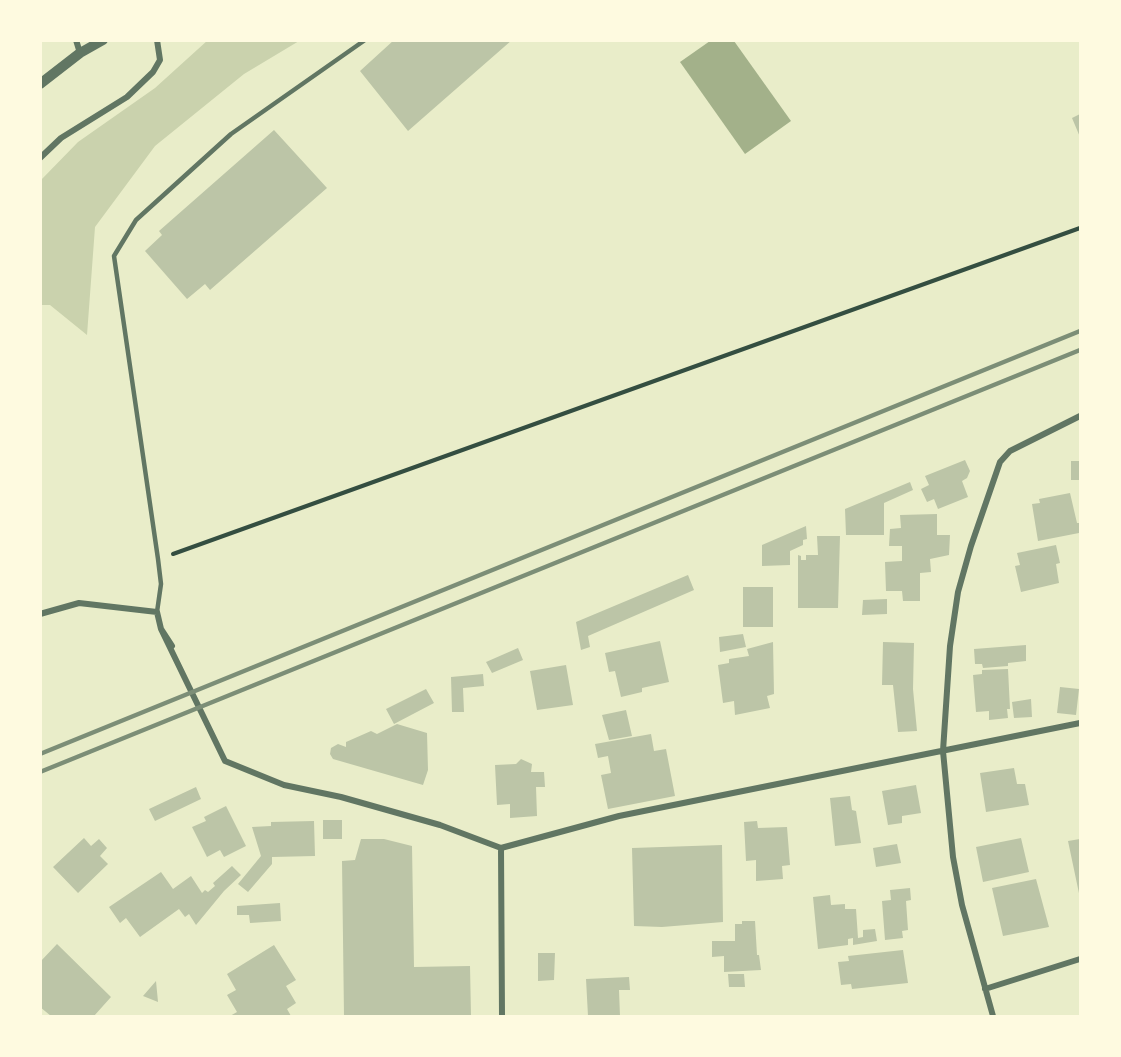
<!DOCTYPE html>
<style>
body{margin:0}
#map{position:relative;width:1121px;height:1057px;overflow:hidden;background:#e9edc9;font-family:"Nunito Sans",sans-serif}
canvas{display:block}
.frame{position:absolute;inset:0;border:42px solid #fefae0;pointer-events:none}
</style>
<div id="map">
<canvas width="1121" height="1057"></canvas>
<div class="frame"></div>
</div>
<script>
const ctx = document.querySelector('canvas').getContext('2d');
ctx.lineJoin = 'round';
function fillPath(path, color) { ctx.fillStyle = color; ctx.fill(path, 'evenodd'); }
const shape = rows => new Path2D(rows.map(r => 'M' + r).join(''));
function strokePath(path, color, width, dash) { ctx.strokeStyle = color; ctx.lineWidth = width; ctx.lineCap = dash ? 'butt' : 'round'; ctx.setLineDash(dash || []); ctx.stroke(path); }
const green = shape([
 [208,40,299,41,244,74,155,146,95,227,87,335,50,305,41,305,41,180,78,142,155,88]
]);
const water = shape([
 [710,41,734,41,791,121,745,154,680,62]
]);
const building = shape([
 [394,40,512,40,408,131,360,71],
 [1080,114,1080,137,1072,118],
 [274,130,327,188,210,290,205,284,187,299,145,251,162,235,159,231],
 [965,460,970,471,967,478,962,481,968,497,938,509,934,499,927,502,921,489,929,485,925,476],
 [1071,461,1080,461,1080,480,1071,480],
 [910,482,913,490,884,503,884,535,846,535,845,509],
 [1070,493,1077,523,1080,523,1079,533,1038,541,1032,504,1040,503,1039,499],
 [937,514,937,535,950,535,949,555,930,559,931,572,920,573,920,601,903,601,902,591,886,591,885,562,902,561,902,546,889,546,890,529,901,528,900,515],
 [806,526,807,539,803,540,803,545,790,551,790,565,762,566,762,545],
 [817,536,840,536,838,608,798,608,798,555,801,556,801,560,806,560,806,555,818,555],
 [1056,545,1060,563,1056,564,1059,583,1021,592,1015,566,1020,565,1017,553],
 [688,575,694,590,588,636,590,647,581,650,576,622],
 [743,587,773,587,773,627,743,627],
 [887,599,887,614,862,615,863,600],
 [743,634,746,647,720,652,719,637],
 [660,641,669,682,642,688,642,692,621,697,615,671,609,672,605,653],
 [773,642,774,694,767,696,770,708,735,715,734,701,723,703,718,665,729,663,729,659,749,656,747,649],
 [883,642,914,643,913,689,917,731,898,732,893,685,882,685],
 [1026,645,1026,661,1008,663,1008,666,983,668,982,664,975,664,974,649],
 [518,648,523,660,492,673,486,662],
 [566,665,573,705,537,710,530,671],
 [1008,669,1010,709,1007,709,1008,718,989,720,989,711,976,712,973,675,982,674,982,670],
 [483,674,484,686,463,688,464,712,452,712,451,677],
 [1060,687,1079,689,1076,715,1057,713],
 [426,689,434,703,394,724,386,709],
 [1031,699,1032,717,1014,718,1012,702],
 [626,710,632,736,609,740,602,715],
 [397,724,427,733,428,770,423,785,333,759,330,754,331,748,338,744,346,747,346,742,371,731,377,734],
 [651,734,654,751,666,749,675,796,608,809,601,775,611,773,608,756,598,758,595,744],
 [521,759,532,764,531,772,544,772,545,787,536,787,537,816,510,818,510,804,497,805,495,765,516,764],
 [1014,768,1017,784,1025,784,1029,805,986,812,980,773],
 [916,785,921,813,902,816,902,823,888,825,882,791],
 [196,787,201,799,155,821,149,809],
 [850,796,852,810,856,811,861,843,835,846,830,798],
 [226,806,246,846,224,857,220,850,207,857,192,827,206,821,204,817],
 [323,820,342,820,342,839,323,839],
 [314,821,315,856,272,857,272,864,248,892,238,884,261,856,252,827,271,826,271,822],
 [757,821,758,828,787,827,790,865,782,866,783,879,756,881,756,860,746,861,744,822],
 [84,838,91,846,99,839,107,848,100,856,108,864,78,893,53,867],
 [1021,838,1029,872,983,882,976,847],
 [361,839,384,839,412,846,414,967,470,966,471,1016,344,1016,342,861,355,860],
 [1080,839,1080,898,1068,841],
 [897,844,901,863,876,867,873,848],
 [722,845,723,922,662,927,634,926,632,848],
 [232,866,241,875,224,891,196,925,189,914,185,917,179,909,140,937,126,918,120,923,109,907,161,872,173,889,191,876,202,893,205,890,208,892,215,886,213,883],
 [1036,879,1049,927,1003,936,992,888],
 [910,888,911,900,906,901,908,930,902,931,903,938,885,940,882,901,891,900,890,890],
 [830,895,831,905,845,904,845,909,856,909,858,938,863,937,863,930,875,929,877,941,853,945,853,938,848,939,848,945,818,949,813,897],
 [280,903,281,921,250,923,249,915,237,915,237,906],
 [742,921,755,921,757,955,759,955,761,970,724,972,724,956,712,957,712,941,735,941,735,924,742,924],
 [57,944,111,997,94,1016,51,1016,40,1007,40,962],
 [274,945,296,980,286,986,296,1003,287,1009,291,1016,230,1016,237,1012,227,995,236,990,227,974],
 [903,950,908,983,852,989,851,984,841,985,838,962,849,961,848,956],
 [538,953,555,953,554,980,538,981],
 [728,974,744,974,745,987,729,987],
 [629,977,630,990,619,990,620,1016,588,1016,586,979],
 [156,981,158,1002,143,996]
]);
const path = shape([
 [173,554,1080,228]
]);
const service = shape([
 [157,612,161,584,158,559,114,256,136,220,231,134,365,40]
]);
const minor = shape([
 [76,40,80,53],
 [40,158,61,138,127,97,153,72,160,60,157,40],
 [40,614,79,603,157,612,161,629],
 [172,646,161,629,225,761,284,785,341,797,440,825,501,848],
 [501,848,619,816,1080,723],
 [501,848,502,1016],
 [985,989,1080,959],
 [993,1016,962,905,953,857,943,751,950,646,958,592,971,546,1000,462,1010,451,1080,416]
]);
const tertiary = shape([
 [40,84,80,53,103,40]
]);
const rail = shape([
 [40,754,1080,331],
 [40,772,1080,350]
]);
fillPath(green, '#cad2ad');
fillPath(water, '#a3b18a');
fillPath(building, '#bcc5a7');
strokePath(path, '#344e41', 4);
strokePath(service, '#617663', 4.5);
strokePath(minor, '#617663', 6);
strokePath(tertiary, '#617663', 10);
strokePath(rail, '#7c8e77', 4.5);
</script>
